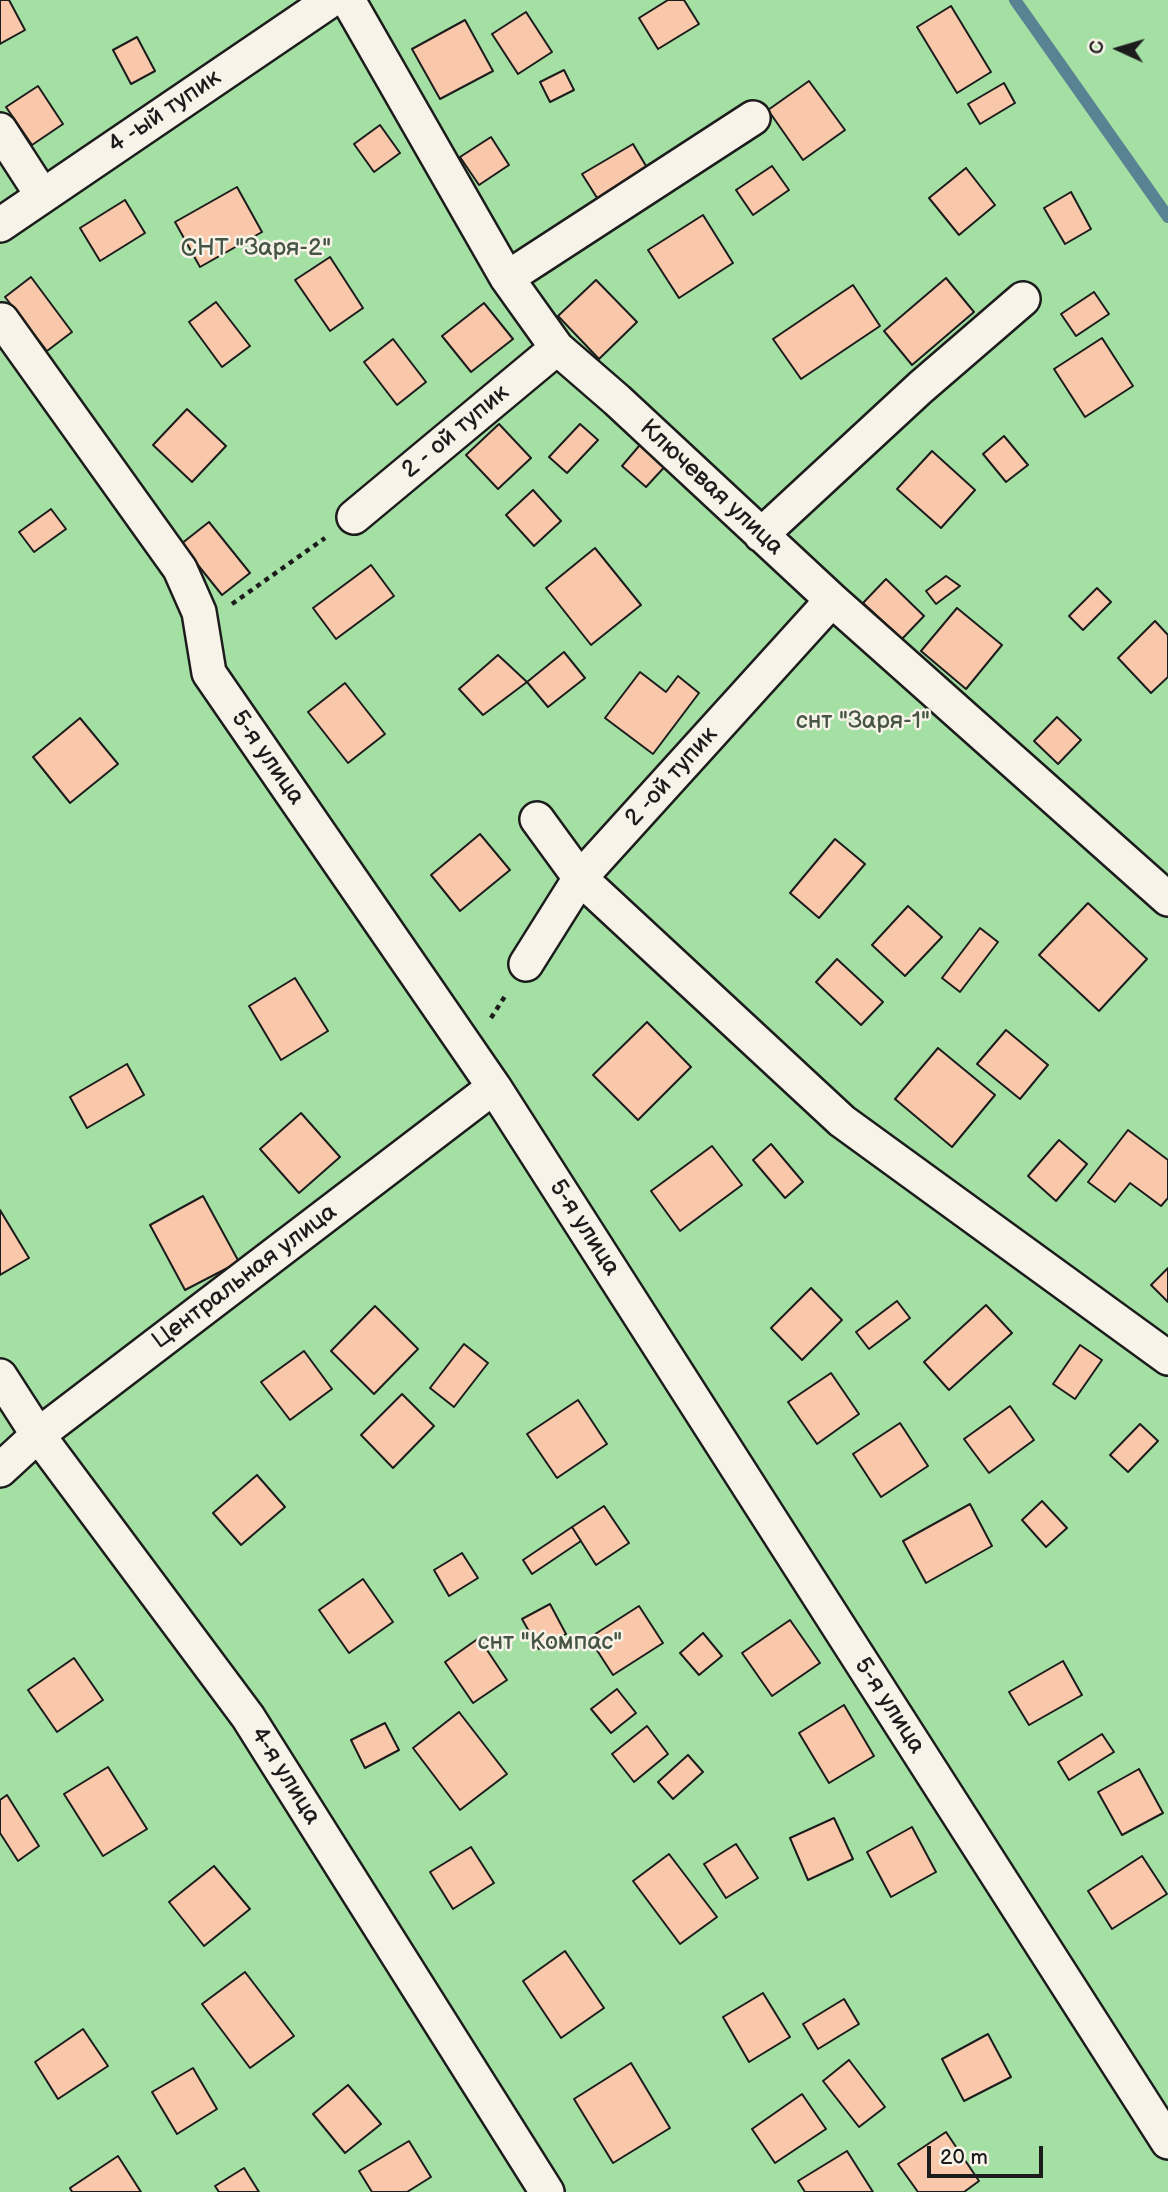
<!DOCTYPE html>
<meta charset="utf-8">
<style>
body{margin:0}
#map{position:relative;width:1168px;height:2192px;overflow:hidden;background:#f7eadb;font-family:"Balsamiq Sans",sans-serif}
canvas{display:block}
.north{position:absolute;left:1084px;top:14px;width:70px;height:70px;-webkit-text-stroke:5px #f7f3e8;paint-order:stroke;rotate:274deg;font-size:19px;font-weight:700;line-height:28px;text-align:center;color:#1c1c1c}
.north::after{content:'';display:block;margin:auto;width:24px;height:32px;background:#1c1c1c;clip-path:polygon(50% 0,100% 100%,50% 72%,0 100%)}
.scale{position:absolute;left:927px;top:2146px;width:116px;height:32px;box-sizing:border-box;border:4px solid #1c1c1c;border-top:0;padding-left:9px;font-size:21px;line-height:24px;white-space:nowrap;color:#1c1c1c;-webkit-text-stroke:5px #f7f3e8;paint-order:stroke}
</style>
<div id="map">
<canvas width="1168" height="2192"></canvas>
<div class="north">С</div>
<div class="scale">20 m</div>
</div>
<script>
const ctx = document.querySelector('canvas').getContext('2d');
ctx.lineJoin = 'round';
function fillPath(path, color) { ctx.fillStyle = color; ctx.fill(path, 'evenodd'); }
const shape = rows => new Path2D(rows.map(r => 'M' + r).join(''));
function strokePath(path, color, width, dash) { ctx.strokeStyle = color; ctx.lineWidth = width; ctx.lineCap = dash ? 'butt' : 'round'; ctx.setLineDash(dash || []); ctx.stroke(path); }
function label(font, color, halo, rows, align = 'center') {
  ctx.font = font + ' "Balsamiq Sans",sans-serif'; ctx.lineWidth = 5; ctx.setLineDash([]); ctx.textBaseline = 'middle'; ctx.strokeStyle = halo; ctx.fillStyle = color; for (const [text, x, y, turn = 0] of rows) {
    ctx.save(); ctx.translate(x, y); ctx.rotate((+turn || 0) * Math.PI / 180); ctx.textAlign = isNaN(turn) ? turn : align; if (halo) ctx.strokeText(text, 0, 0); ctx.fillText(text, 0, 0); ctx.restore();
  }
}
const green = shape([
 [0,0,1168,0,1168,2192,0,2192]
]);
const stream = shape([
 [1015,0,1168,217]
]);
const building = shape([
 [0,0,9,0,25,30,0,44,0,0],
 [668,0,684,0,699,24,658,49,639,18,668,0],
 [951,6,991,72,957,93,917,27,951,6],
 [526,12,552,52,518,74,492,34,526,12],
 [465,20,493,71,440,99,412,49,465,20],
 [137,37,155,71,131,84,113,50,137,37],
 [564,70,574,90,550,102,540,82,564,70],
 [809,81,845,130,803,160,768,110,809,81],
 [1004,83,1015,103,980,124,968,104,1004,83],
 [38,86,63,124,32,145,6,107,38,86],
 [380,125,400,153,374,172,354,144,380,125],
 [491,137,509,165,479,185,460,157,491,137],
 [633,144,649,171,599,201,582,174,633,144],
 [772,166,789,190,753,215,736,190,772,166],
 [966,168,995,205,959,235,929,198,966,168],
 [237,187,262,232,200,267,175,222,237,187],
 [1071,192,1091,229,1065,244,1044,208,1071,192],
 [125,200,145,233,100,261,80,228,125,200],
 [703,215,733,263,679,298,648,250,703,215],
 [330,257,363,308,330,331,295,280,330,257],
 [31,277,72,332,47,351,5,297,31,277],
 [946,278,974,312,912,365,884,331,946,278],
 [596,280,637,322,599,359,558,316,596,280],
 [853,285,880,326,801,379,773,339,853,285],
 [1094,292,1109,314,1076,336,1061,314,1094,292],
 [216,302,250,346,222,367,189,322,216,302],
 [484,303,513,339,471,372,442,336,484,303],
 [1102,338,1133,386,1085,417,1054,369,1102,338],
 [393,339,426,382,397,405,364,362,393,339],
 [187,409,226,446,192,482,153,445,187,409],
 [499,424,531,458,498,489,466,455,499,424],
 [580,424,598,440,567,473,549,457,580,424],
 [1004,436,1028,465,1006,482,983,454,1004,436],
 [645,439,670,461,646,487,622,466,645,439],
 [932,451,975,490,941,528,897,489,932,451],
 [533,490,561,521,534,546,506,515,533,490],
 [51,509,66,529,34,552,19,532,51,509],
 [209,522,250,573,222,595,181,544,209,522],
 [595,548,641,605,591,645,546,588,595,548],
 [371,565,394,596,336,639,313,608,371,565],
 [946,576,960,586,936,604,926,591,946,576],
 [886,579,924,616,902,639,863,603,886,579],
 [1097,588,1111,602,1083,630,1069,616,1097,588],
 [957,608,1002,645,966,689,921,651,957,608],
 [1155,621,1168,635,1168,677,1151,693,1118,658,1155,621],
 [564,652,585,678,548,707,527,682,564,652],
 [498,655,527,682,483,715,459,689,498,655],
 [640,672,666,692,678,676,699,693,653,754,605,718,640,672],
 [345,683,385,734,348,763,308,712,345,683],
 [1057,717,1081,740,1058,764,1034,741,1057,717],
 [80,718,118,764,70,803,33,757,80,718],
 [480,834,510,870,460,911,431,875,480,834],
 [835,839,865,864,819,918,790,893,835,839],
 [1088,903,1147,959,1099,1011,1039,955,1088,903],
 [908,906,942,937,905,976,872,945,908,906],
 [980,928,998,942,960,992,942,978,980,928],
 [837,959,883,1002,861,1025,816,982,837,959],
 [295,978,328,1031,281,1060,249,1006,295,978],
 [647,1022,691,1067,638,1120,593,1075,647,1022],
 [1006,1030,1048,1065,1020,1099,977,1064,1006,1030],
 [938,1048,995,1095,952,1147,895,1099,938,1048],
 [127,1064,144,1095,87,1128,70,1097,127,1064],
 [301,1113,340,1157,299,1193,260,1149,301,1113],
 [1128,1130,1168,1160,1168,1198,1161,1206,1130,1183,1115,1202,1088,1182,1128,1130],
 [1059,1140,1087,1164,1056,1201,1028,1176,1059,1140],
 [771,1144,803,1182,785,1198,753,1160,771,1144],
 [712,1146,742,1185,680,1231,651,1191,712,1146],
 [203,1196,239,1262,185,1290,150,1225,203,1196],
 [0,1210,29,1258,0,1275,0,1210],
 [1168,1268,1168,1302,1151,1285,1168,1268],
 [811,1288,842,1320,802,1360,771,1328,811,1288],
 [897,1301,910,1318,869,1349,856,1332,897,1301],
 [986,1305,1012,1333,949,1390,924,1362,986,1305],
 [375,1306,418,1349,374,1394,331,1351,375,1306],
 [464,1344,488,1363,454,1407,430,1388,464,1344],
 [1080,1345,1102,1360,1075,1399,1053,1384,1080,1345],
 [304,1351,332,1389,290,1420,261,1382,304,1351],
 [831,1373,859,1414,817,1444,788,1402,831,1373],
 [402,1394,434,1426,393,1468,361,1435,402,1394],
 [578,1400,607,1444,557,1478,527,1434,578,1400],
 [1010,1406,1034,1440,989,1473,964,1439,1010,1406],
 [900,1423,928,1466,881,1497,853,1454,900,1423],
 [1140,1424,1158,1441,1128,1472,1110,1455,1140,1424],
 [257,1475,285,1507,241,1545,213,1513,257,1475],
 [1042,1501,1067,1528,1046,1547,1022,1520,1042,1501],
 [970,1504,992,1546,926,1583,903,1541,970,1504],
 [604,1506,629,1543,596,1565,572,1527,604,1506],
 [572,1527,581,1541,532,1574,523,1560,572,1527],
 [462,1553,478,1578,449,1596,434,1570,462,1553],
 [363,1579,393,1622,349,1653,319,1610,363,1579],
 [550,1604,566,1634,539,1649,522,1619,550,1604],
 [639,1606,663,1643,613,1675,589,1638,639,1606],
 [790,1620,820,1663,772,1696,742,1653,790,1620],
 [703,1633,722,1656,699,1675,680,1653,703,1633],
 [479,1638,507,1680,473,1703,445,1662,479,1638],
 [74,1658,103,1700,57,1732,28,1690,74,1658],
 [1063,1661,1082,1695,1029,1725,1009,1692,1063,1661],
 [617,1689,636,1713,611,1733,591,1709,617,1689],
 [844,1705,874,1756,829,1783,799,1733,844,1705],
 [459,1712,507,1774,460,1810,413,1748,459,1712],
 [385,1723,399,1750,365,1768,351,1740,385,1723],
 [647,1726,668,1754,634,1782,612,1754,647,1726],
 [1102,1734,1114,1752,1069,1780,1058,1762,1102,1734],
 [688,1755,703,1772,673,1799,658,1782,688,1755],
 [108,1767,147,1829,103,1856,64,1794,108,1767],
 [1139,1769,1163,1813,1122,1835,1098,1792,1139,1769],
 [7,1795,39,1846,18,1861,0,1833,0,1800,7,1795],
 [834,1818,853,1859,808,1880,790,1838,834,1818],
 [912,1827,936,1872,891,1897,867,1852,912,1827],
 [736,1844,758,1878,726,1898,704,1864,736,1844],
 [471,1847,494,1883,453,1909,430,1872,471,1847],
 [669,1854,717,1917,680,1944,633,1881,669,1854],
 [1142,1856,1167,1894,1112,1929,1088,1891,1142,1856],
 [214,1866,250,1909,204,1946,169,1902,214,1866],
 [565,1951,604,2008,561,2038,523,1981,565,1951],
 [245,1972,294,2036,250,2068,202,2004,245,1972],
 [763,1993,790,2037,749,2062,723,2017,763,1993],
 [844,1999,859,2024,818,2049,803,2024,844,1999],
 [83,2029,108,2066,58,2099,35,2062,83,2029],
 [988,2034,1011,2077,964,2101,942,2059,988,2034],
 [849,2060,885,2107,859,2127,823,2081,849,2060],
 [631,2063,670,2128,613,2163,574,2099,631,2063],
 [193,2068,217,2109,177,2134,152,2092,193,2068],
 [348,2085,381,2124,345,2153,313,2114,348,2085],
 [802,2094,826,2129,775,2163,752,2129,802,2094],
 [946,2132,979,2181,964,2192,918,2192,898,2164,946,2132],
 [409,2141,431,2177,407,2192,372,2192,359,2171,409,2141],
 [847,2151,873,2192,805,2192,798,2181,847,2151],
 [118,2156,141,2192,72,2192,70,2188,118,2156],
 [244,2168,259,2192,219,2192,215,2186,244,2168]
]);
const path = shape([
 [232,604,325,538],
 [491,1018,507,993]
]);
const street = shape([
 [348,0,507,278,557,348,617,400,832,600,1168,899],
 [0,130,42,195],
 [0,225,331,0],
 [507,278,753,118],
 [2,320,180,569,199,612,209,673,494,1087,1168,2142],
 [354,517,557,348],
 [761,535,921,387,1023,299],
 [537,819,580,878,842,1121,1168,1358],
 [526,964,580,878,832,600],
 [0,1376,38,1435,248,1717,547,2192],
 [0,1470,38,1435,494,1087]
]);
const streetNames = [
 ["4 -ый тупик",165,112,-34],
 ["2 - ой тупик",456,432,-40],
 ["Ключевая улица",711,488,43],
 ["5-я улица",267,758,55],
 ["2 -ой тупик",672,777,-48],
 ["5-я улица",584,1228,57],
 ["Центральная улица",245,1277,-37],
 ["5-я улица",889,1706,57],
 ["4-я улица",285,1776,58]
];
const parkNames = [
 ["СНТ \"Заря-2\"",256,249],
 ["снт \"Заря-1\"",863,722],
 ["снт \"Компас\"",550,1643]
];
fillPath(green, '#a4dfa4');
strokePath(stream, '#598293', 12);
fillPath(building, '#f9c7a9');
strokePath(building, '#1c1c1c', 2);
strokePath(street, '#1c1c1c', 38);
strokePath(path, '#1c1c1c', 4.5, [5, 5]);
strokePath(street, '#f7f3e8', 33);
label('24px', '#1c1c1c', '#f7f3e8', streetNames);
label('24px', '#455645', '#f7f3e8', parkNames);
</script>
